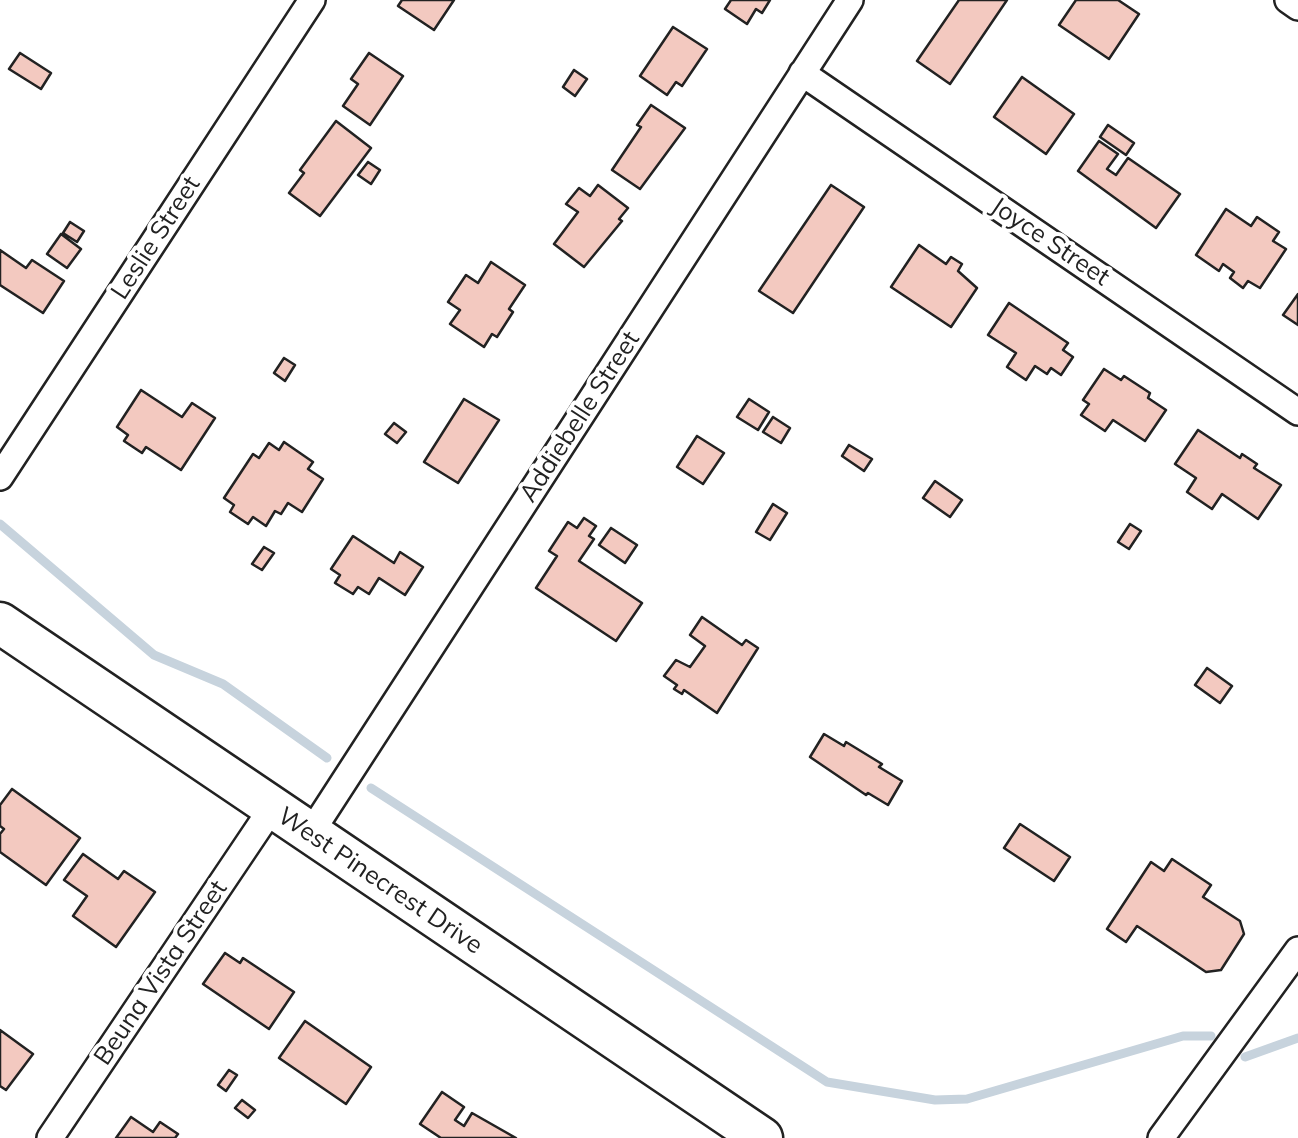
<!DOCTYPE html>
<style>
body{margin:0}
canvas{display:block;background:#fff}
</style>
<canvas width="1298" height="1138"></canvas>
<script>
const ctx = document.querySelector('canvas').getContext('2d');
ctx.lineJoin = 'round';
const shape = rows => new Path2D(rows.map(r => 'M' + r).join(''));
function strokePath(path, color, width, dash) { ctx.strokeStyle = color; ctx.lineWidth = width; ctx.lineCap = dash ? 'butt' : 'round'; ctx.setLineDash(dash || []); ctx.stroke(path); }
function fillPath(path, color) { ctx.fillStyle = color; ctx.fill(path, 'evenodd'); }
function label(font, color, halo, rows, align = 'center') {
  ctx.font = font + ' Mulish,sans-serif'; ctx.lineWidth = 8; ctx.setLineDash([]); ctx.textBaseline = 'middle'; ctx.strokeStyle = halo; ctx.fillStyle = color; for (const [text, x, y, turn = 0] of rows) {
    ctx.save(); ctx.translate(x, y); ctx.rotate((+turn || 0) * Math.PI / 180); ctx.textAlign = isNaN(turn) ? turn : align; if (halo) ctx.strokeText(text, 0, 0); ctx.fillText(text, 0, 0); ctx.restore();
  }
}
const stream = shape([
 [0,524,154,655,223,684,327,758],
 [371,788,827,1082,935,1100,967,1099,1183,1036,1211,1036],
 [1245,1057,1298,1038]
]);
const building = shape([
 [402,0,454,0,434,30,398,6,402,0],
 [731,0,770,0,762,13,756,9,747,24,725,9,731,0],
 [959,0,1007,0,950,84,917,61,959,0],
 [1076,0,1118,0,1139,14,1109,59,1059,25,1076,0],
 [673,27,707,49,682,86,676,82,667,95,640,76,673,27],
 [20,53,51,73,41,89,9,69,20,53],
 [369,53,403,76,370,125,343,106,358,84,351,79,369,53],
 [574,70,587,79,575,96,563,87,574,70],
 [1022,77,1074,114,1046,154,994,117,1022,77],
 [651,105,685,128,640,189,612,170,641,127,637,125,651,105],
 [336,121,371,148,320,216,289,193,304,173,300,170,336,121],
 [1108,125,1134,143,1126,155,1100,137,1108,125],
 [1099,141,1118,154,1107,169,1116,175,1128,158,1180,194,1156,228,1078,171,1099,141],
 [368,162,380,170,371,184,358,175,368,162],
 [598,185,628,208,619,219,622,221,584,267,554,244,578,212,566,204,579,188,590,196,598,185],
 [831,185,864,207,793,313,759,291,831,185],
 [1226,209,1251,226,1257,217,1279,232,1273,241,1286,249,1260,288,1248,281,1243,288,1230,278,1234,272,1223,264,1219,271,1196,255,1226,209],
 [70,222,84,231,77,242,63,233,70,222],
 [61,234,81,249,67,268,47,254,61,234],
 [919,245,946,264,951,257,962,264,958,271,977,288,951,327,891,287,919,245],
 [0,250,26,268,32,260,64,281,43,313,0,285,0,250],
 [491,262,525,285,509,309,513,312,497,337,492,334,484,347,450,324,460,310,448,302,466,275,478,283,491,262],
 [1298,294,1298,325,1283,315,1298,294],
 [1009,303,1068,343,1063,350,1073,357,1061,375,1051,368,1047,374,1035,366,1026,380,1007,367,1016,353,988,335,1009,303],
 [284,358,295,365,285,381,274,373,284,358],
 [1104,369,1121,380,1124,376,1150,393,1148,398,1166,410,1145,441,1113,420,1105,431,1081,415,1089,404,1083,400,1104,369],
 [141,390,182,417,192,403,215,418,181,470,146,447,142,453,124,441,128,435,117,427,141,390],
 [464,399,499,420,458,483,424,462,464,399],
 [749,399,769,412,758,430,737,417,749,399],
 [773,417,790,428,781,443,763,432,773,417],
 [394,423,406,432,397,443,385,434,394,423],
 [1198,430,1240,458,1242,454,1257,464,1254,468,1281,485,1258,519,1222,494,1212,509,1187,492,1196,478,1175,464,1198,430],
 [697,436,724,453,703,484,677,467,697,436],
 [284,442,313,462,308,469,323,479,302,512,288,503,281,514,275,511,266,526,253,517,248,524,230,512,234,505,224,498,253,454,259,458,269,443,279,450,284,442],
 [849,445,872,459,864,471,842,456,849,445],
 [935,481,962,500,950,517,923,498,935,481],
 [773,504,787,513,770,540,756,532,773,504],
 [584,518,596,526,589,536,594,539,579,561,642,603,616,641,536,588,557,556,549,551,568,522,577,528,584,518],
 [1130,524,1141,531,1129,549,1118,542,1130,524],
 [611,528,637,545,625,563,599,545,611,528],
 [353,536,394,563,400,552,423,567,405,595,379,578,369,594,358,587,353,594,335,583,340,575,331,569,353,536],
 [264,547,274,553,262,570,252,564,264,547],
 [702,617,742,645,746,640,758,648,717,713,684,690,682,694,674,689,677,685,664,676,676,660,690,667,705,646,690,635,702,617],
 [1207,668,1232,686,1220,703,1195,685,1207,668],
 [824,734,844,746,846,742,882,764,879,767,902,781,888,805,868,793,866,795,810,757,824,734],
 [12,789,80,838,46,885,0,852,0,834,4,829,0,826,0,805,12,789],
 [1020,824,1070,857,1054,881,1004,848,1020,824],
 [83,854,118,879,124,871,155,892,116,947,73,916,87,896,64,880,83,854],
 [1172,859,1211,885,1203,897,1240,921,1244,934,1221,970,1206,972,1137,926,1126,942,1107,929,1151,862,1164,871,1172,859],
 [225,953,240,963,243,958,294,992,269,1029,203,984,225,953],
 [305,1021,371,1067,346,1104,279,1058,305,1021],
 [0,1030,33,1054,6,1090,0,1086,0,1030],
 [229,1070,237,1075,226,1091,218,1085,229,1070],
 [442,1092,464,1107,455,1120,464,1126,472,1113,516,1138,441,1138,420,1124,442,1092],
 [242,1100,255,1110,248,1118,235,1108,242,1100],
 [131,1117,153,1132,160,1122,178,1134,175,1138,116,1138,131,1117]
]);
const street = shape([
 [1288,0,1298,7],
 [802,73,1298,412],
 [0,477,312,0],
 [310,834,850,0],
 [50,1138,272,808],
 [1161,1138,1298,950]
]);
const primary = shape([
 [0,623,762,1138]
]);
const streetNames = [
 ["Leslie Street",156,238,-57],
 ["Joyce Street",1050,242,34],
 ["Addiebelle Street",580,417,-57],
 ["West Pinecrest Drive",380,881,34],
 ["Beuna Vista Street",161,973,-56]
];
strokePath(stream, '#c7d3dd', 9);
fillPath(building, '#f3c9c0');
strokePath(building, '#222', 2.5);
strokePath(street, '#222', 30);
strokePath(primary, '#222', 45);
strokePath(street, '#fff', 25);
strokePath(primary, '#fff', 40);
label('25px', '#222', '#fff', streetNames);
</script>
